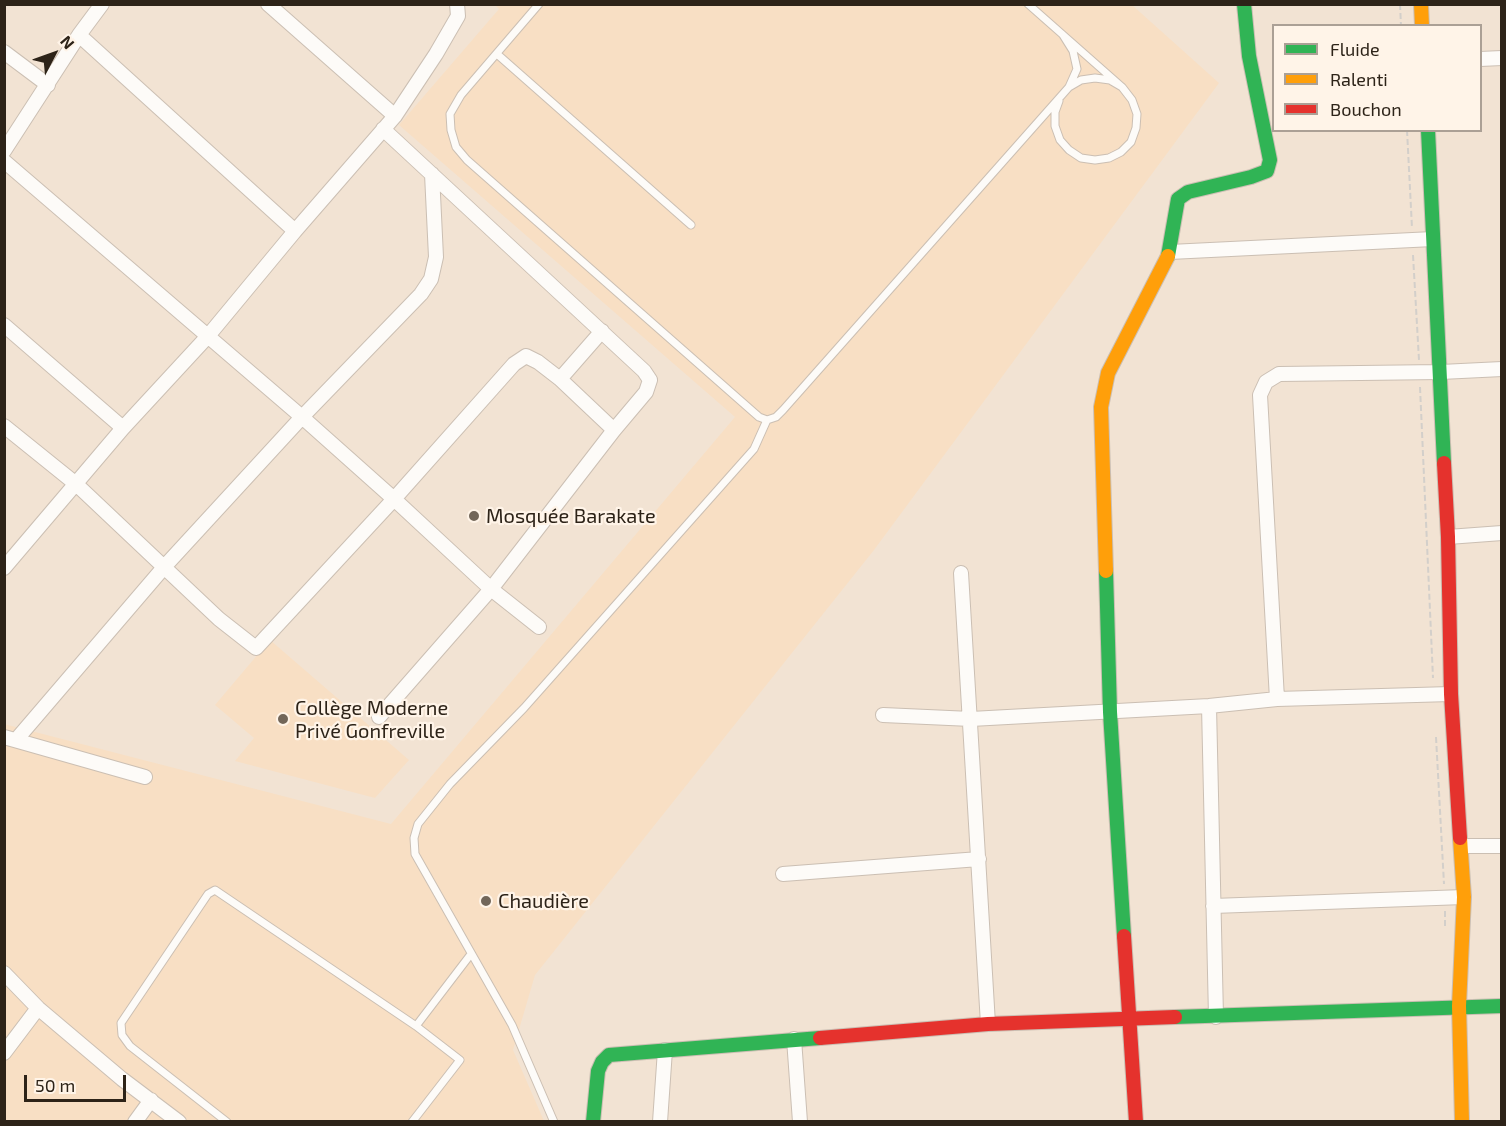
<!DOCTYPE html>
<meta charset="utf-8">
<style>
body{margin:0}
#map{position:relative;width:1506px;height:1126px;overflow:hidden;background:#f2e3d3;font-family:"Exo 2",sans-serif}
canvas{display:block}
.frame{position:absolute;inset:0;border:6px solid #2d2318;pointer-events:none}
.legend{position:absolute;left:1272px;top:24px;width:210px;height:108px;box-sizing:border-box;background:#fff4e8;border:2px solid #aba095;margin:0;padding:8px 10px;list-style:none;font-size:18px;color:#2d2318}
.legend li{display:flex;align-items:center;gap:12px;height:30px}
.legend b{width:30px;border:2px solid #aba095}
.north{position:absolute;left:24px;top:24px;width:60px;height:60px;-webkit-text-stroke:4px #fff4e8;paint-order:stroke;rotate:49deg;font-size:16px;font-weight:700;line-height:24px;text-align:center;color:#2d2318}
.north::after{content:'';display:block;margin:auto;width:21px;height:27px;background:#2d2318;clip-path:polygon(50% 0,100% 100%,50% 72%,0 100%)}
.scale{position:absolute;left:24px;top:1075px;width:102px;height:27px;box-sizing:border-box;border:3px solid #2d2318;border-top:0;padding-left:8px;font-size:18px;line-height:21px;white-space:nowrap;color:#2d2318;-webkit-text-stroke:4px #fff4e8;paint-order:stroke}
</style>
<div id="map">
<canvas width="1506" height="1126"></canvas>
<div class="frame"></div>
<ul class="legend">
<li><b style="height:8px;background:#30b455"></b>Fluide</li>
<li><b style="height:8px;background:#ff9f0a"></b>Ralenti</li>
<li><b style="height:8px;background:#e5322d"></b>Bouchon</li>
</ul>
<div class="north">N</div>
<div class="scale">50 m</div>
</div>
<script>
const ctx = document.querySelector('canvas').getContext('2d');
ctx.lineJoin = 'round';
function fillPath(path, color) { ctx.fillStyle = color; ctx.fill(path, 'evenodd'); }
const shape = rows => new Path2D(rows.map(r => 'M' + r).join(''));
function strokePath(path, color, width, dash) { ctx.strokeStyle = color; ctx.lineWidth = width; ctx.lineCap = dash ? 'butt' : 'round'; ctx.setLineDash(dash || []); ctx.stroke(path); }
function label(font, color, halo, rows, align = 'center') {
  ctx.font = font + ' "Exo 2",sans-serif'; ctx.lineWidth = 4.5; ctx.setLineDash([]); ctx.textBaseline = 'middle'; ctx.strokeStyle = halo; ctx.fillStyle = color; for (const [text, x, y, turn = 0] of rows) {
    ctx.save(); ctx.translate(x, y); ctx.rotate((+turn || 0) * Math.PI / 180); ctx.textAlign = isNaN(turn) ? turn : align; if (halo) ctx.strokeText(text, 0, 0); ctx.fillText(text, 0, 0); ctx.restore();
  }
}
const built = shape([
 [495,5,1132,5,1219,83,874,550,535,975,513,1050,544,1121,5,1121,4,724,391,824,735,417,399,125,499,9],
 [270,640,409,760,375,798,235,761,254,738,215,705]
]);
const path = shape([
 [1400,4,1401,26],
 [1407,130,1412,228],
 [1413,255,1419,360],
 [1420,387,1433,678],
 [1436,737,1444,884],
 [1445,911,1445,929]
]);
const lane = shape([
 [539,4,461,95,450,114,451,130,456,147,467,160,759,417,767,420,776,417,783,410,1069,87,1077,69,1073,51,1063,35],
 [1028,4,1122,87,1132,100,1137,114,1136,128,1131,142,1121,152,1109,158,1095,160,1081,158,1069,150,1060,140,1055,126,1055,112,1059,101],
 [497,54,691,225],
 [1069,87,1081,80,1095,78,1110,80,1122,87],
 [416,1026,471,954],
 [227,1122,130,1046,122,1035,121,1023,208,894,215,890,416,1026,460,1060,412,1122],
 [554,1122,512,1025,415,854,414,838,418,824,450,784,524,708,754,449,767,420]
]);
const street = shape([
 [268,4,395,116],
 [79,35,295,231],
 [4,52,48,85],
 [1480,59,1502,58],
 [4,151,79,35,102,4],
 [4,161,302,417,394,499,491,589,539,627],
 [1170,252,1433,239],
 [4,325,123,428],
 [560,379,602,331],
 [4,426,76,484,219,619,256,648,394,499,514,364,526,356,538,362,560,379,614,430],
 [1448,537,1502,533],
 [4,568,123,428,208,336,295,231,395,116,436,54,458,16,457,4],
 [961,573,988,1024],
 [1277,699,1260,395,1266,382,1279,374,1441,372,1502,369],
 [1209,706,1216,1017],
 [883,715,971,719,1209,706,1277,699,1451,694],
 [379,717,491,589,614,430,646,392,650,380,644,371,383,129],
 [4,737,145,777],
 [16,740,165,566,302,417,421,294,431,279,436,257,432,174],
 [1462,846,1502,846],
 [783,874,979,859],
 [1213,906,1464,897],
 [4,973,38,1008,122,1079,179,1122],
 [794,1039,800,1122],
 [4,1053,38,1008],
 [135,1122,151,1100],
 [660,1122,665,1050]
]);
const fast = shape([
 [1428,130,1444,463],
 [1168,256,1178,199,1188,192,1251,177,1267,171,1270,160,1249,56,1244,4],
 [1106,571,1110,712,1124,936],
 [1175,1017,1502,1006],
 [593,1122,598,1071,602,1062,609,1055,820,1038]
]);
const slow = shape([
 [1421,4,1422,26],
 [1106,571,1101,407,1108,373,1168,256],
 [1460,838,1464,897,1459,1006,1462,1122]
]);
const jam = shape([
 [1444,463,1448,537,1451,694,1460,838],
 [1124,936,1136,1122],
 [820,1038,988,1024,1175,1017]
]);
const markers = [
 [474,516,6,"#726659"],
 [283,719,6,"#726659"],
 [486,901,6,"#726659"]
];
const poiNames = [
 ["Mosquée Barakate",486,516],
 ["Collège Moderne",295,708],
 ["Privé Gonfreville",295,731],
 ["Chaudière",498,901]
];
fillPath(built, '#f8dfc4');
strokePath(lane, '#cbbfb3', 9);
strokePath(street, '#cbbfb3', 16);
strokePath(fast, '#cbbfb3', 16);
strokePath(slow, '#cbbfb3', 16);
strokePath(jam, '#cbbfb3', 16);
strokePath(path, '#d3cfca', 2, [6, 3]);
strokePath(lane, '#fdfbf8', 7);
strokePath(street, '#fdfbf8', 14);
strokePath(fast, '#30b455', 14);
strokePath(slow, '#ff9f0a', 14);
strokePath(jam, '#e5322d', 14);
for (const [x, y, r, color] of markers) { const dot = new Path2D(); dot.arc(x, y, r, 0, 2 * Math.PI); ctx.fillStyle = color; ctx.fill(dot); strokePath(dot, '#fff4e8', 2); }
label('20px', '#2d2318', '#fff4e8', poiNames, 'left');
</script>
